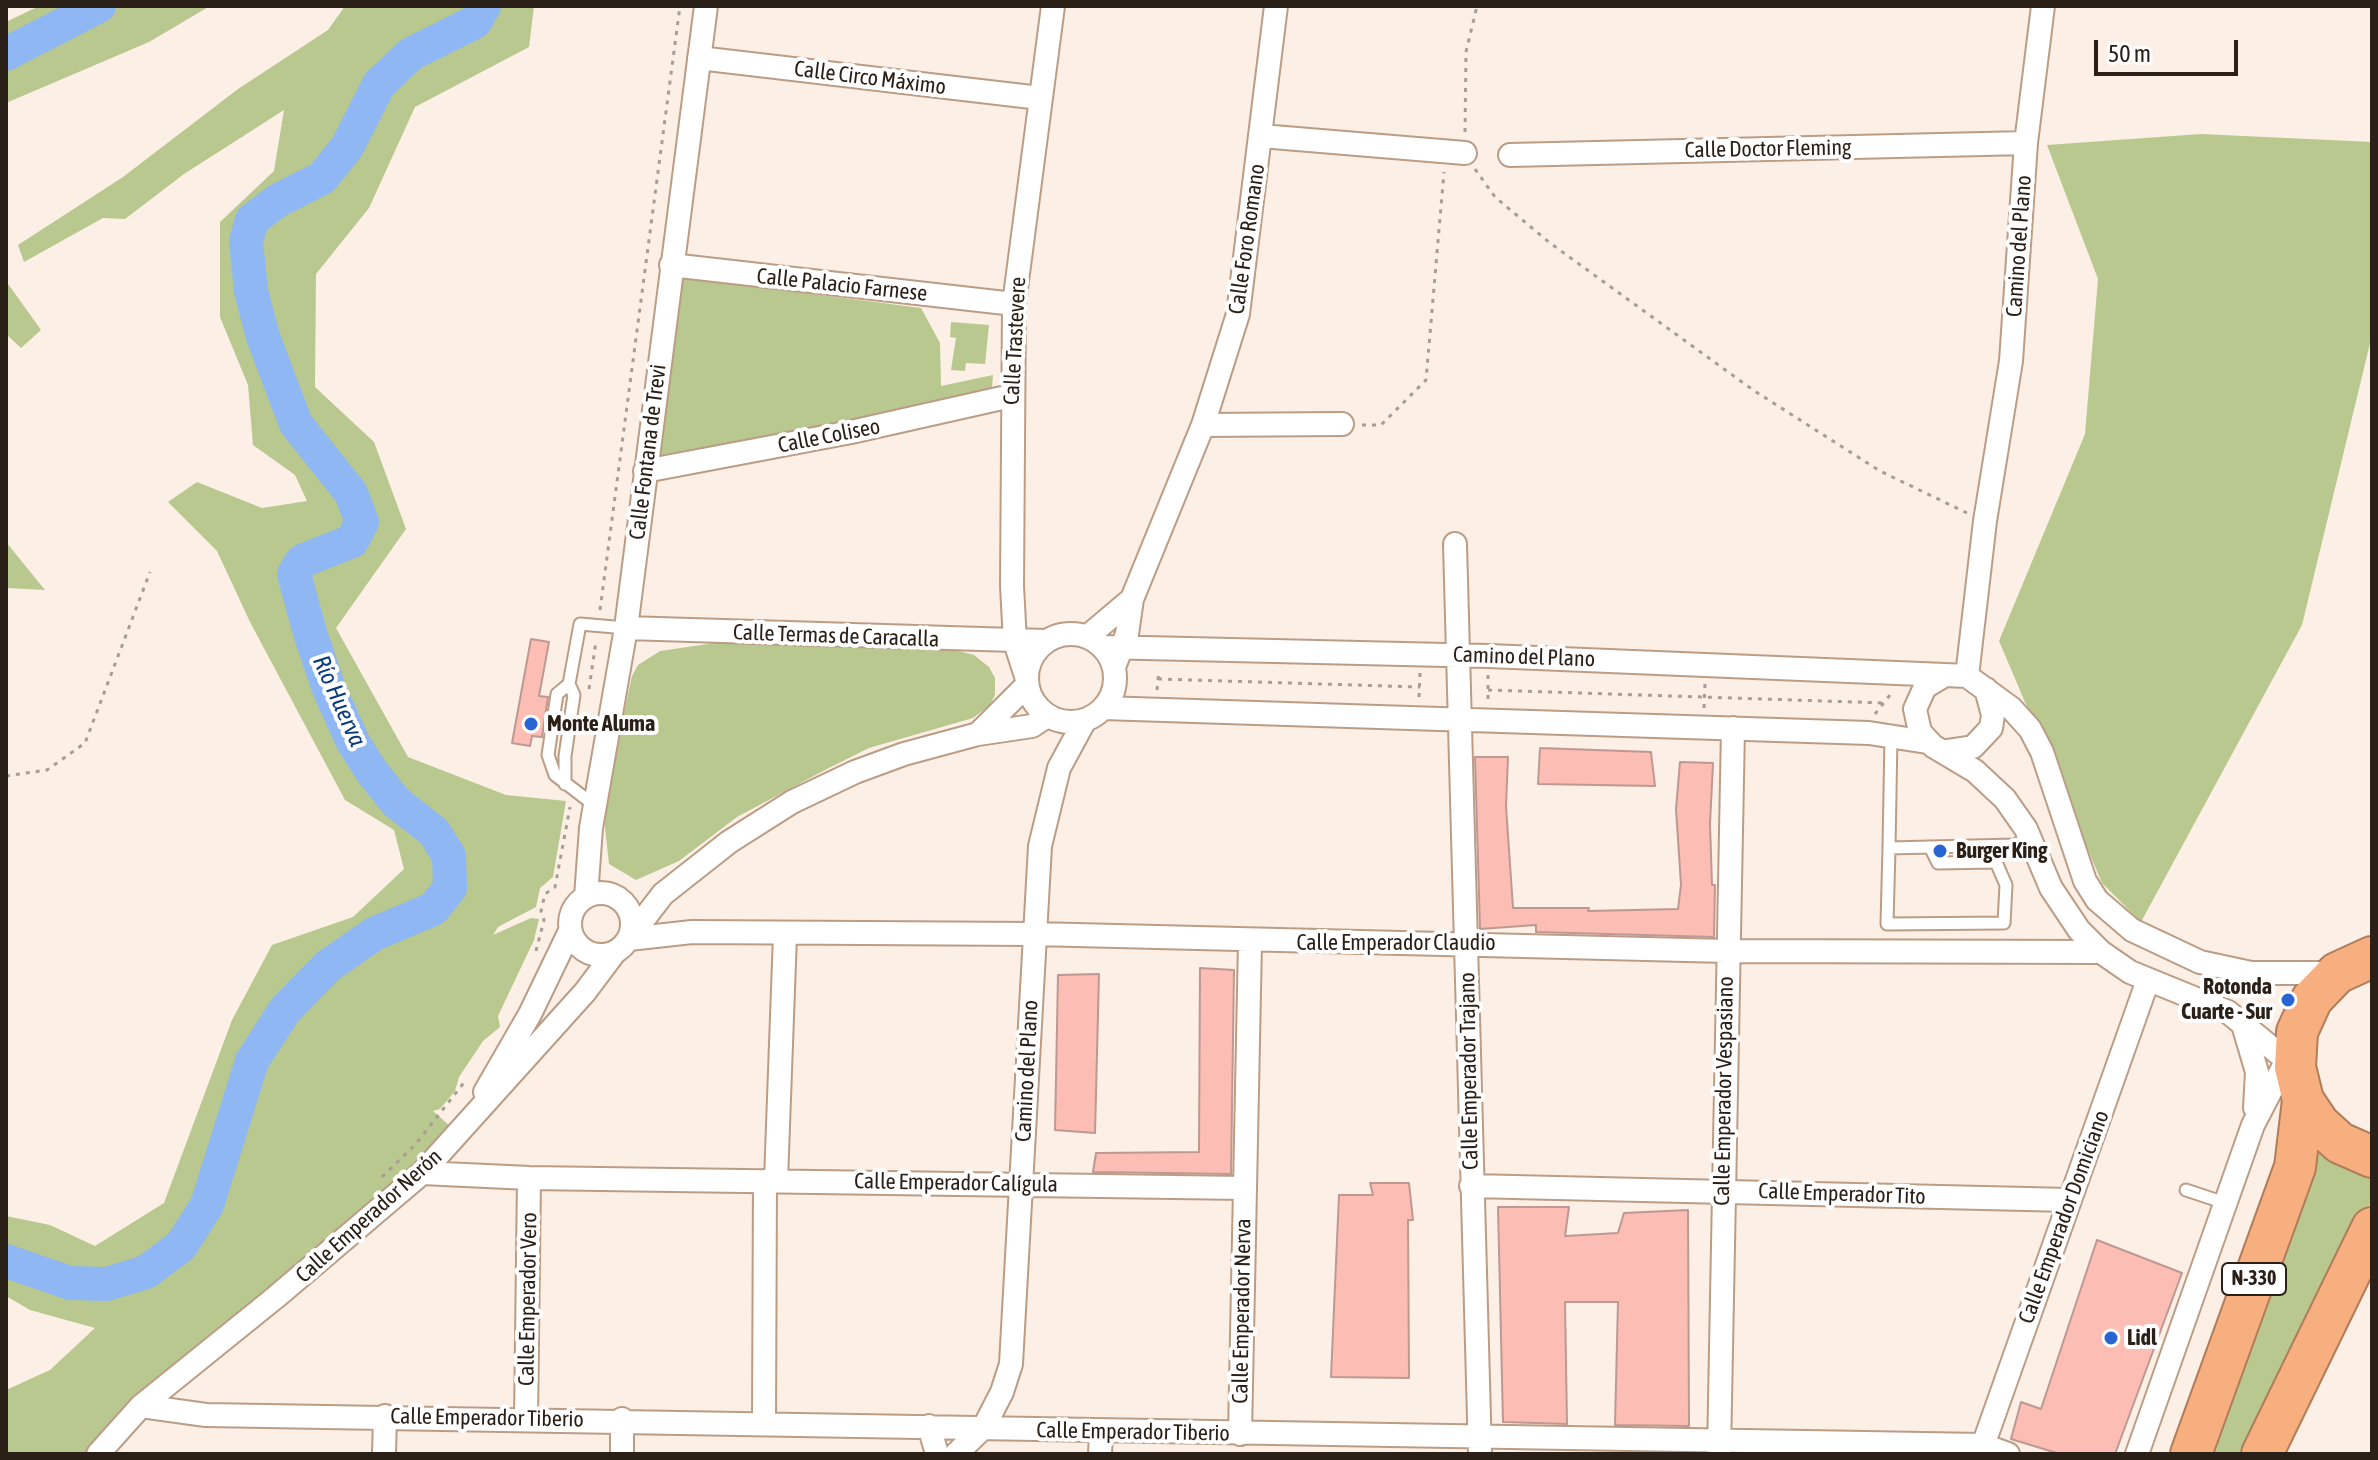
<!DOCTYPE html>
<meta charset="utf-8">
<style>
body{margin:0}
#map{position:relative;width:2378px;height:1460px;overflow:hidden;background:#fcefe5;font-family:"Asap Condensed",sans-serif}
canvas{display:block}
.frame{position:absolute;inset:0;border:8px solid #2b2017;pointer-events:none}
.scale{position:absolute;left:2094px;top:40px;width:144px;height:36px;box-sizing:border-box;border:4px solid #2b2017;border-top:0;padding-left:10px;font-size:24px;line-height:28px;white-space:nowrap;color:#2b2017;-webkit-text-stroke:6px #fff;paint-order:stroke}
</style>
<div id="map">
<canvas width="2378" height="1460"></canvas>
<div class="frame"></div>
<div class="scale">50 m</div>
</div>
<script>
const ctx = document.querySelector('canvas').getContext('2d');
ctx.lineJoin = 'round';
function fillPath(path, color) { ctx.fillStyle = color; ctx.fill(path, 'evenodd'); }
const shape = rows => new Path2D(rows.map(r => 'M' + r).join(''));
function strokePath(path, color, width, dash) { ctx.strokeStyle = color; ctx.lineWidth = width; ctx.lineCap = dash ? 'butt' : 'round'; ctx.setLineDash(dash || []); ctx.stroke(path); }
function label(font, color, halo, rows, align = 'center') {
  ctx.font = font + ' "Asap Condensed",sans-serif'; ctx.lineWidth = 8; ctx.setLineDash([]); ctx.textBaseline = 'middle'; ctx.strokeStyle = halo; ctx.fillStyle = color; for (const [text, x, y, turn = 0] of rows) {
    ctx.save(); ctx.translate(x, y); ctx.rotate((+turn || 0) * Math.PI / 180); ctx.textAlign = isNaN(turn) ? turn : align; if (halo) ctx.strokeText(text, 0, 0); ctx.fillText(text, 0, 0); ctx.restore();
  }
}
const green = shape([
 [39,6,210,6,149,42,6,103,6,22],
 [345,6,534,6,529,47,415,107,369,208,316,274,315,387,374,442,406,529,336,628,408,757,506,795,566,801,553,877,540,888,536,907,498,927,493,935,531,918,539,919,534,940,498,1016,500,1027,483,1041,459,1077,455,1091,440,1109,433,1111,459,1134,98,1454,6,1454,6,1390,50,1370,95,1328,30,1310,6,1296,6,1216,50,1225,95,1246,164,1203,232,1020,272,945,353,917,404,869,394,830,345,800,250,622,217,551,168,502,197,482,262,508,307,501,295,475,253,445,248,385,220,317,220,222,274,171,284,110,184,174,125,219,103,218,24,262,18,245,123,177,238,89,328,30],
 [2201,134,2372,142,2372,335,2302,625,2141,922,2102,883,1999,641,2085,434,2098,279,2047,145],
 [682,277,921,308,940,343,941,386,993,375,991,399,658,467],
 [6,281,41,330,21,348,6,334],
 [951,322,989,325,985,364,966,363,965,371,951,370,956,338,950,337],
 [6,542,45,590,6,588],
 [715,643,951,649,974,655,989,667,995,678,995,695,990,705,973,718,869,748,825,770,737,817,679,861,636,880,609,864,603,810,632,676,638,665,660,651],
 [2319,1141,2372,1173,2372,1200,2251,1454,2206,1454,2312,1171]
]);
const river = shape([
 [6,54,99,6],
 [6,1261,70,1283,107,1284,146,1272,181,1246,207,1205,252,1061,285,1010,328,966,374,934,433,909,450,888,449,856,434,832,396,802,372,772,353,742,329,689,310,633,294,574,302,561,352,541,362,522,351,493,296,424,263,337,251,291,246,241,252,220,277,201,322,178,347,147,379,84,411,54,475,22,484,6]
]);
const building = shape([
 [531,639,549,642,539,696,548,697,542,737,532,736,530,746,512,743,531,639],
 [1540,748,1651,752,1655,786,1538,784,1540,748],
 [1475,757,1508,757,1506,806,1513,908,1589,908,1588,911,1678,909,1681,885,1676,809,1680,762,1713,763,1710,824,1712,885,1715,885,1714,937,1536,932,1536,925,1480,929,1475,757],
 [1200,968,1234,970,1231,1174,1093,1172,1096,1153,1199,1152,1200,968],
 [1099,974,1095,1133,1055,1130,1058,975,1099,974],
 [1370,1183,1409,1183,1413,1220,1408,1220,1409,1378,1331,1377,1339,1195,1373,1195,1370,1183],
 [1498,1207,1569,1207,1565,1236,1618,1233,1624,1213,1688,1210,1689,1426,1615,1425,1618,1302,1565,1302,1567,1424,1503,1422,1498,1207],
 [2097,1240,2182,1273,2115,1454,2060,1454,2011,1439,2021,1402,2041,1409,2097,1240]
]);
const path = shape([
 [1465,132,1466,52,1477,6],
 [1475,169,1495,197,1550,243,1753,390,1880,471,1967,513],
 [1362,425,1381,425,1426,380,1444,172],
 [600,610,680,6],
 [1158,679,1420,687],
 [589,689,596,641],
 [1157,690,1159,670],
 [1488,690,1885,703],
 [1419,697,1420,673],
 [1488,699,1488,675],
 [1704,708,1705,684],
 [1875,714,1890,695],
 [6,776,47,770,85,743,150,572],
 [536,951,544,920,541,911,545,894,555,887,570,807],
 [382,1177,415,1145,466,1080]
]);
const lane = shape([
 [1891,736,1889,848,2014,845,2030,838],
 [565,784,565,756,574,695,569,684],
 [594,805,555,775,548,755,557,694,569,684,580,624,626,628],
 [1889,848,1887,924,2004,923,2006,885,1996,862,1938,863,1930,847],
 [2186,1190,2225,1203]
]);
const street = shape([
 [699,58,1040,98],
 [1261,136,1465,153],
 [1510,155,2026,143],
 [671,265,1014,304],
 [1203,425,1342,424],
 [645,471,851,432,1011,396],
 [1455,544,1480,1454],
 [626,628,1046,641],
 '1027 678a44 44 0 1 1 88 0a44 44 0 1 1-88 0Z',
 [1087,637,1132,599],
 [1102,647,1489,656,1945,675],
 [1114,667,1127,634,1132,599,1203,425,1238,314,1276,6],
 [1026,676,1015,642,1012,586,1014,304,1053,6],
 [1967,676,1985,521,2011,361,2026,143,2043,6],
 [1103,708,1869,733,1927,742],
 [978,734,1027,685],
 [1947,751,1973,747,1991,728,1993,715,1986,689],
 '570 924a31 31 0 1 1 62 0a31 31 0 1 1-62 0Z',
 [586,897,591,828,626,628,706,6],
 [630,937,663,894,729,842,792,802,855,772,904,754,978,734,1032,726,1047,716],
 [629,939,692,932,1035,934,1727,951,2101,952],
 [2244,1028,2257,1072,2255,1108],
 [2295,1067,2228,1012,2130,972,2101,952,2079,930,2051,888,2026,829,2005,799,1975,771,1933,746,1920,732,1915,709,1925,687,1945,675,1967,676,2011,708,2030,729,2042,752,2085,881,2097,900,2132,930,2200,962,2251,973,2336,973],
 [485,1092,530,1014,570,931],
 [422,1173,529,1178,1245,1188],
 [776,1180,785,935],
 [1471,1186,2069,1200],
 [141,1406,206,1415,1983,1445,2008,1454],
 [526,1420,529,1178],
 [764,1423,765,1181],
 [929,1426,937,1454],
 [1240,1434,1250,942],
 [1719,1453,1733,728],
 [98,1454,141,1406,276,1297,422,1173,585,992,615,952],
 [384,1454,385,1416],
 [622,1454,622,1419],
 [956,1454,984,1427,1002,1392,1011,1364,1040,846,1059,768,1085,720],
 [1100,1454,1101,1432],
 [1980,1454,2148,980],
 [2137,1454,2253,1125,2292,1050]
]);
const highway = shape([
 [2372,957,2337,973,2312,999,2297,1032,2295,1067,2303,1100,2319,1124,2340,1143,2372,1157],
 [2191,1454,2295,1167,2303,1100],
 [2262,1454,2372,1228]
]);
const markers = [
 [531,724,8,"#2865d2"],
 [1940,851,8,"#2865d2"],
 [2288,1000,8,"#2865d2"],
 [2111,1338,8,"#2865d2"]
];
const shields = [
 [2254,1279,64]
];
const shieldNames = [
 ["N-330",2254,1279]
];
const streetNames = [
 ["Calle Circo Máximo",870,78,7],
 ["Calle Doctor Fleming",1768,149,-1],
 ["Calle Foro Romano",1247,239,-82],
 ["Camino del Plano",2019,246,-86],
 ["Calle Palacio Farnese",842,285,6],
 ["Calle Trastevere",1015,341,-87],
 ["Calle Coliseo",829,436,-11],
 ["Calle Fontana de Trevi",648,452,-83],
 ["Calle Termas de Caracalla",836,636,2],
 ["Camino del Plano",1524,657,2],
 ["Calle Emperador Claudio",1396,943],
 ["Camino del Plano",1027,1071,-87],
 ["Calle Emperador Trajano",1469,1071,-91],
 ["Calle Emperador Vespasiano",1724,1091,-89],
 ["Calle Emperador Calígula",956,1183,1],
 ["Calle Emperador Tito",1842,1194,2],
 ["Calle Emperador Nerón",369,1216,-42],
 ["Calle Emperador Domiciano",2064,1217,-70],
 ["Calle Emperador Vero",528,1299,-89],
 ["Calle Emperador Nerva",1242,1311,-89],
 ["Calle Emperador Tiberio",487,1418,1],
 ["Calle Emperador Tiberio",1133,1432,1]
];
const poiNames = [
 ["Monte Aluma",547,724],
 ["Burger King",1956,851],
 ["Rotonda",2272,987,"right"],
 ["Cuarte - Sur",2272,1012,"right"],
 ["Lidl",2127,1338]
];
const waterNames = [
 ["Río Huerva",339,701,66]
];
fillPath(green, '#b9c88e');
strokePath(river, '#8eb7f3', 34);
fillPath(building, '#fcbeb4');
strokePath(building, '#be9891', 2);
strokePath(lane, '#bb9d86', 15);
strokePath(street, '#bb9d86', 26);
strokePath(highway, '#b07d5b', 44);
strokePath(path, '#a99c93', 3, [4, 6]);
strokePath(lane, '#fff', 11);
strokePath(street, '#fff', 22);
strokePath(highway, '#f8af7f', 40);
for (const [x, y, r, color] of markers) { const dot = new Path2D(); dot.arc(x, y, r, 0, 2 * Math.PI); ctx.fillStyle = color; ctx.fill(dot); strokePath(dot, '#fff', 3); }
for (const [x, y, w] of shields) { const box = new Path2D(); box.roundRect(x - w / 2, y - 16, w, 32, 6); ctx.fillStyle = '#fff'; ctx.fill(box); strokePath(box, '#2b2017', 2); }
label('bold 20px', '#2b2017', null, shieldNames);
label('22px', '#2b2017', '#fff', streetNames);
label('bold 22px', '#2b2017', '#fff', poiNames, 'left');
label('italic 24px', '#0a3a7b', '#fff', waterNames);
</script>
